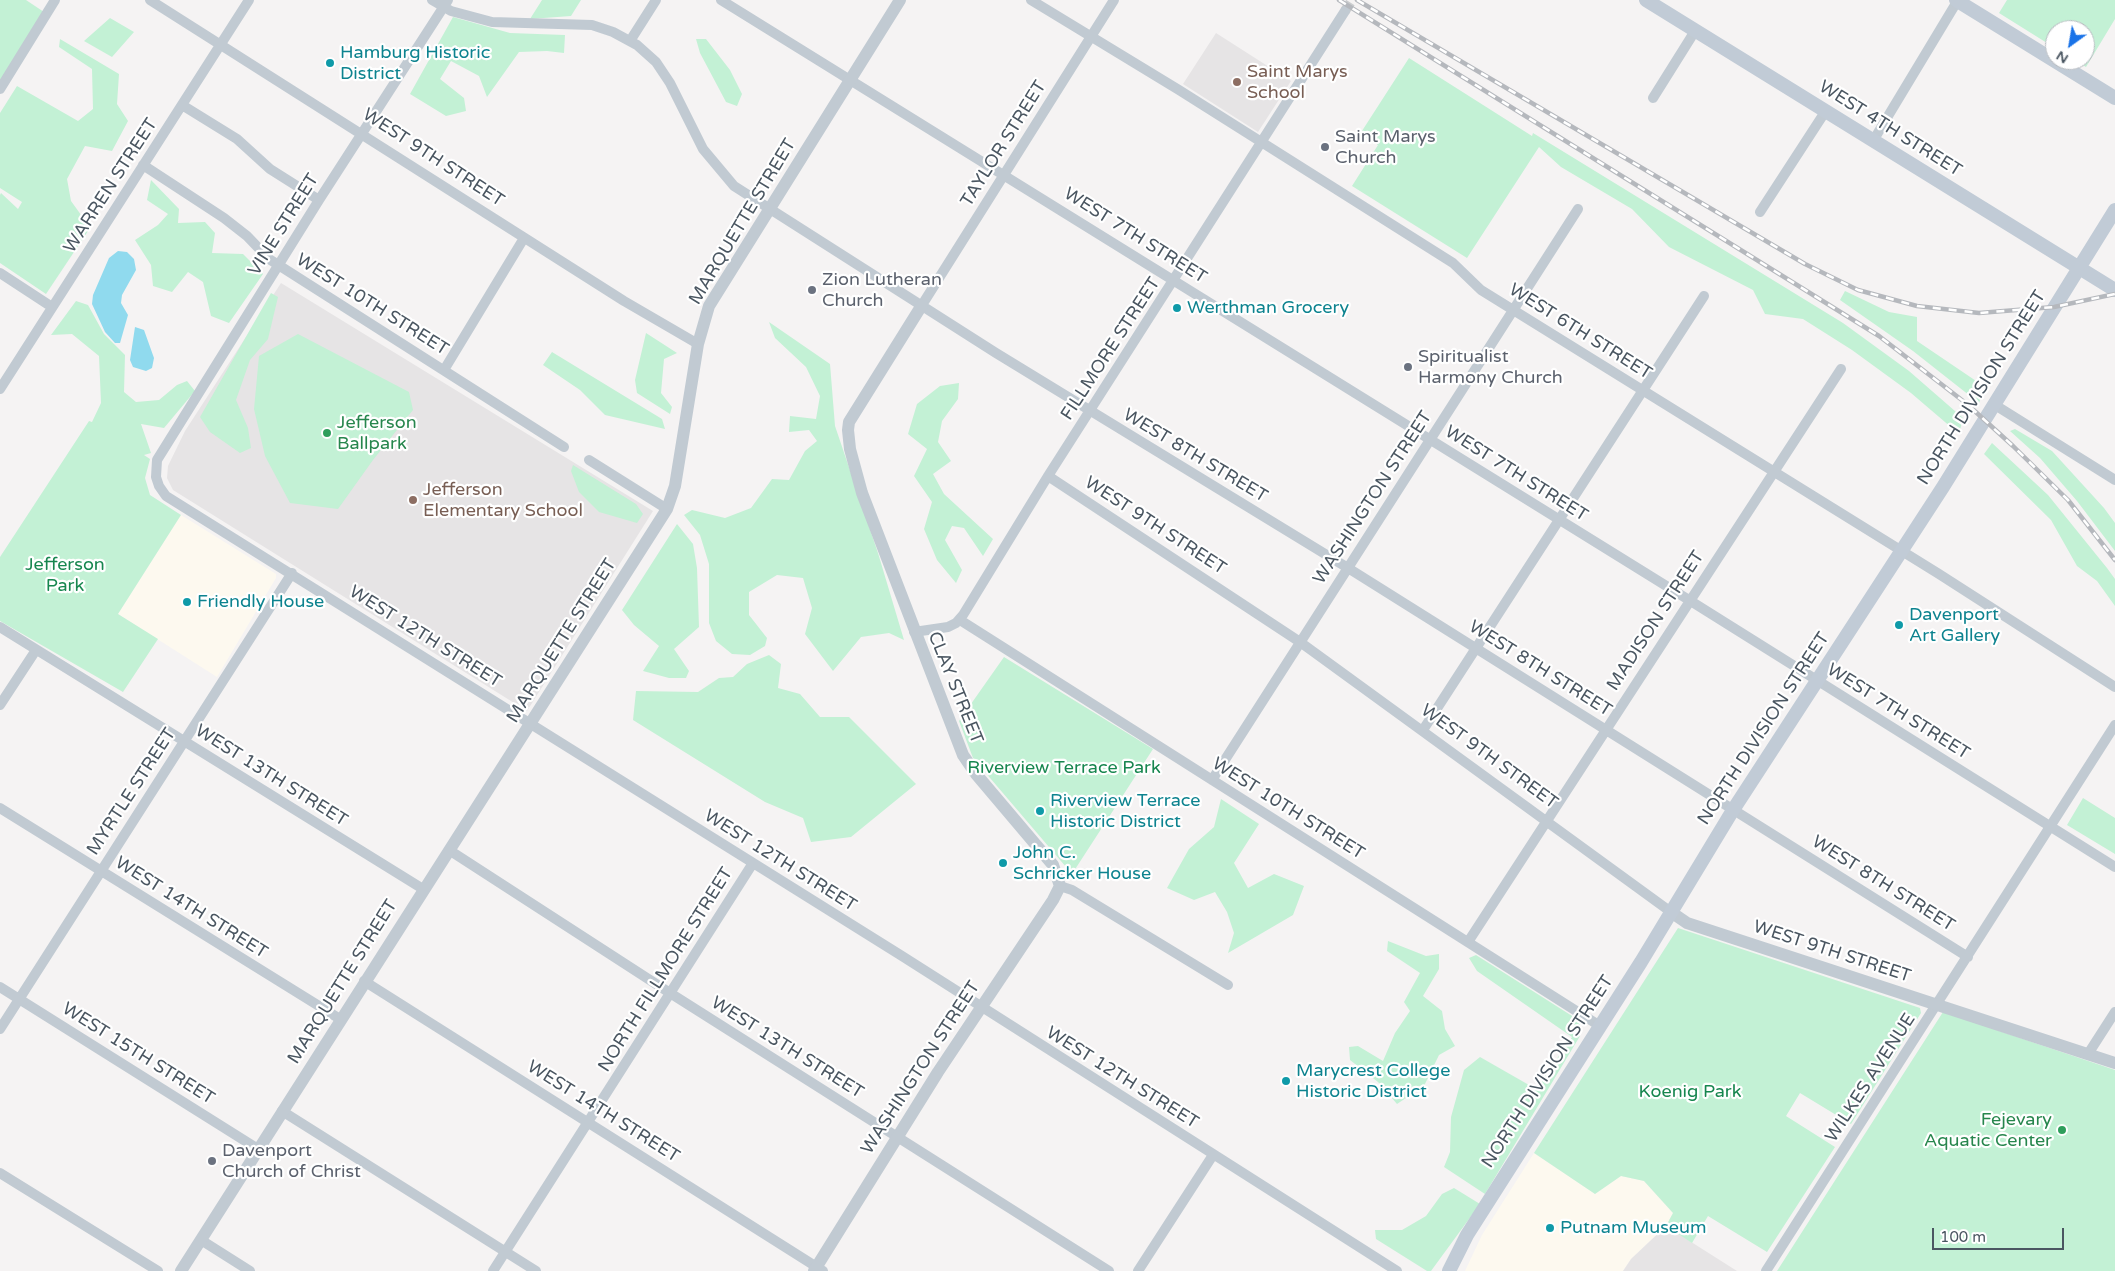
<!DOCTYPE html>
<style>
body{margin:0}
#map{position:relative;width:2115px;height:1271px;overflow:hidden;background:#f5f3f3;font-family:"Varela Round",sans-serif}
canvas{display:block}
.north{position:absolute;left:2045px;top:20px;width:50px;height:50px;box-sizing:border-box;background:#fff;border:1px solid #b7bbc0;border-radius:50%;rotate:212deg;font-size:14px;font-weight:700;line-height:20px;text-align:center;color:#4a5661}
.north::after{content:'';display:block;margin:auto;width:18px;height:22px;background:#1a73e8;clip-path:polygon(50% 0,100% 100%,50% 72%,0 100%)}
.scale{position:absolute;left:1932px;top:1228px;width:132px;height:22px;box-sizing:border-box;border:2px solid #4a5661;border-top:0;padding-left:6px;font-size:15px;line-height:18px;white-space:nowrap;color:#4a5661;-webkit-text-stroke:4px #fff;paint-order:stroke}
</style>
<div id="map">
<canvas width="2115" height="1271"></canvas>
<div class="north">N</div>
<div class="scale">100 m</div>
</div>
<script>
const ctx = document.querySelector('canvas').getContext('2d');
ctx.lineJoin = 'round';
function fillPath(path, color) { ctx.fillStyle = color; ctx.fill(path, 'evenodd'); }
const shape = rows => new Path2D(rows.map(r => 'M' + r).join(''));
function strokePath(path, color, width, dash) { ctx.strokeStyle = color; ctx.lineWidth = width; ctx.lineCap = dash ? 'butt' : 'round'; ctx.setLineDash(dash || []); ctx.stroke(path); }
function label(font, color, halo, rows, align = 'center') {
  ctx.font = font + ' "Varela Round",sans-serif'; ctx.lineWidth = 4.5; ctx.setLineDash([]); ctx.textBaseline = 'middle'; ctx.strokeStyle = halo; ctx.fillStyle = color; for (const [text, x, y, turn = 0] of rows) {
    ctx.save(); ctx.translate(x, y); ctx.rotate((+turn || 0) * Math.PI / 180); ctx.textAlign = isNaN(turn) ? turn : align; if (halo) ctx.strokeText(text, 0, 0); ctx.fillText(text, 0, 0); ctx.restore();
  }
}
const commercial = shape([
 [181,515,276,574,276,578,217,677,118,614],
 [1534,1153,1595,1194,1621,1176,1644,1181,1673,1213,1666,1226,1631,1259,1623,1271,1465,1271,1482,1235]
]);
const education = shape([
 [1216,33,1291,81,1258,132,1183,84],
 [281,283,653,511,527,711,173,490,167,478,168,466,185,431],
 [1666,1226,1737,1271,1623,1271,1631,1259]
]);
const green = shape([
 [0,0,26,0,44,12,0,81],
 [542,0,581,0,571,16,530,19],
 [2007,0,2115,0,2115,19,2086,67,2074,60,2085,60,2085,30,2055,30,2055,48,1999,13],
 [453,17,510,33,565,35,564,53,547,51,519,52,487,97,479,76,451,61,440,79,464,98,466,111,446,116,410,94],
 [110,18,134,32,112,57,84,41],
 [60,39,119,74,117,104,128,121,112,151,85,146,67,179,71,201,84,219,92,225,46,294,0,263,0,195,1,193,18,209,22,202,0,188,0,113,17,86,78,121,93,109,92,69,59,47],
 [696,39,706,39,730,70,742,94,737,106,726,102,700,53],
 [1409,58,1532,136,1533,133,1843,323,1909,371,1963,418,1959,434,1911,393,1852,350,1803,319,1765,314,1753,290,1669,247,1632,209,1561,167,1539,147,1467,258,1352,186,1378,145,1360,134],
 [151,180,179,209,178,223,205,222,215,233,212,253,243,254,263,274,229,323,211,316,203,282,188,272,172,292,153,286,151,265,135,240,158,225,168,214,147,200],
 [1845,291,1889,312,1917,317,1917,341,1985,387,1979,403,1913,351,1840,300],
 [271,293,278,297,268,339,250,360,236,400,248,428,251,448,240,453,210,432,200,417],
 [76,301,88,305,104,334,125,355,124,392,136,402,159,400,177,385,187,381,195,391,164,428,141,424,151,453,144,455,150,459,145,478,150,495,181,515,118,614,158,639,123,692,0,621,0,557,89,421,92,422,101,403,99,356,72,334,51,335],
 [769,322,830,364,835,426,878,553,904,640,889,633,861,637,833,671,805,634,812,608,803,578,777,575,749,592,749,615,767,638,765,646,750,655,732,654,716,641,709,623,709,564,700,535,684,515,692,510,725,518,751,508,772,479,789,480,805,451,817,441,809,430,789,432,790,416,816,419,820,396,806,367,775,338],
 [646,333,677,353,664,359,661,393,672,407,670,414,637,393,635,380],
 [298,334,409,392,413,410,373,460,338,509,290,503,265,456,254,409,259,356],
 [552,352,662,419,665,429,605,415,580,390,543,365],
 [959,383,958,399,942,421,938,442,951,461,933,474,944,494,993,539,983,556,964,528,952,526,945,540,962,570,956,583,937,560,924,529,932,502,914,476,927,449,908,434,917,404,940,386],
 [2015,429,2052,451,2104,508,2115,523,2115,551,2077,501,2040,458,2010,431],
 [1992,443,2048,495,2107,568,2115,579,2115,606,2097,581,2077,566,2051,520,1984,454],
 [573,465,636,504,643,514,637,523,599,512,579,492,571,471],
 [677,524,693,544,697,568,699,627,674,649,689,671,686,678,669,678,643,671,659,646,634,625,622,610],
 [769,655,781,664,778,688,800,694,820,717,849,717,916,784,851,837,811,842,803,818,765,802,633,720,636,691,698,692,719,678,733,677,747,664],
 [1004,657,1153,749,1072,874,973,758,959,721],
 [2083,798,2115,818,2115,854,2067,825],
 [1221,799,1259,824,1234,863,1248,888,1274,874,1304,886,1293,915,1228,953,1234,933,1227,912,1215,892,1194,900,1167,888,1189,849,1214,827],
 [1678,928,1920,1008,1921,1013,1851,1124,1800,1093,1786,1116,1835,1147,1767,1252,1708,1216,1692,1243,1666,1226,1673,1213,1644,1181,1621,1176,1595,1194,1534,1153],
 [1388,941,1426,956,1439,954,1439,969,1423,996,1442,1011,1445,1029,1455,1046,1439,1055,1424,1086,1397,1104,1378,1082,1350,1060,1349,1047,1358,1046,1383,1061,1395,1033,1410,1011,1404,1002,1420,973,1387,951],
 [1476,955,1580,1021,1580,1036,1485,1194,1444,1167,1450,1152,1451,1117,1464,1070,1480,1057,1536,1089,1572,1037,1477,971,1469,958],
 [1943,1012,2115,1070,2115,1271,1777,1271],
 [1454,1188,1480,1204,1431,1271,1427,1271,1376,1239,1375,1230,1402,1230,1426,1216,1442,1194]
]);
const water = shape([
 [118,251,127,252,134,259,136,270,122,295,121,303,128,315,120,343,115,343,105,332,92,304,93,295,109,258],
 [135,327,144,330,154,358,152,368,146,371,133,367,130,360]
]);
const minorTunnel = shape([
 [1345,11,1352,0]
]);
const minor = shape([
 [150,0,624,301,698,344],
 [432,0,451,11,492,22,592,25,613,32,637,45,656,62,670,83,703,149,734,186,996,353,1348,568,1968,957],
 [448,0,319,200,157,460,156,477,159,486,166,496,902,956,1397,1271],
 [721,0,1689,600,2115,867],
 [1031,0,1179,90,1453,263,1481,290,1939,574,2115,687],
 [630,41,656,0],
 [0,89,55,0],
 [1653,98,1695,31],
 [182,105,237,139,270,169,319,200],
 [1873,141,1958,0],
 [143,165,224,218,247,236,269,259,564,447],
 [1760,212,1825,112],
 [0,273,52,307],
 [922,305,1114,0],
 [444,370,524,238],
 [0,389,249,0],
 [1995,405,2115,480],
 [589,460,667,509],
 [1048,476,1300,642,1671,912],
 [960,620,1600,1026],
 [0,627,423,889],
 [914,632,948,627,956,623,963,615,1048,476,1345,11],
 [0,705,36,650],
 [1423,730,1704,296],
 [1212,780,1578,209],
 [0,808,340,1019],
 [449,850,670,993,1109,1271],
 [1060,886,1072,890,1228,985],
 [1468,942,1841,369],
 [364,981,823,1271],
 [0,987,258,1149],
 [0,1029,292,573],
 [2088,1054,2115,1012],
 [282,1111,536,1271],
 [0,1173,158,1271],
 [201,1240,250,1271],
 [493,1271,753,863],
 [1138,1271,1213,1155],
 [1766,1271,2115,725]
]);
const tertiary = shape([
 [1671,912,1687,923,2115,1063],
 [181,1271,667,509,675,486,698,344,709,306,900,0],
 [814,1271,938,1072,1053,900,1060,886,1053,865,976,774,963,755,862,493,850,449,848,430,849,422,922,305]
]);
const secondary = shape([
 [1646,0,2115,290],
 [1956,0,2115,98],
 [1449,1271,1467,1235,1641,962,1733,810,1943,487,2115,210]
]);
const rail = shape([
 [1339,0,1879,336,1967,404,2013,446,2068,500,2115,560],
 [1357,0,1805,264,1858,290,1917,306,1979,313,2054,307,2115,294]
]);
const markers = [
 [330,63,5,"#0f9aa8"],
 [1237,82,5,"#8d6e63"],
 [1325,147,5,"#6b7280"],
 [812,290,5,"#6b7280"],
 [1177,308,5,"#0f9aa8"],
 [1408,367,5,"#6b7280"],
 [327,433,5,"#2e9e5b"],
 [413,500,5,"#8d6e63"],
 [187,602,5,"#0f9aa8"],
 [1899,625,5,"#0f9aa8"],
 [1040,811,5,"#0f9aa8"],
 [1003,863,5,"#0f9aa8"],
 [1286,1081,5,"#0f9aa8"],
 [2062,1130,5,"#2e9e5b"],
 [212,1161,5,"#6b7280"],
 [1550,1228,5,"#0f9aa8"]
];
const cultureNames = [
 ["Hamburg Historic",340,53],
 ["District",340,74],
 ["Werthman Grocery",1187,308],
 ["Friendly House",197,602],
 ["Davenport",1909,615],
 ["Art Gallery",1909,636],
 ["Riverview Terrace",1050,801],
 ["Historic District",1050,822],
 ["John C.",1013,853],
 ["Schricker House",1013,874],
 ["Marycrest College",1296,1071],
 ["Historic District",1296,1092],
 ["Putnam Museum",1560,1228]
];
const educationNames = [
 ["Saint Marys",1247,72],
 ["School",1247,93],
 ["Jefferson",423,490],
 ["Elementary School",423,511]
];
const streetNames = [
 ["WEST 4TH STREET",1890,129,32],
 ["TAYLOR STREET",1004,144,-58],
 ["WEST 9TH STREET",433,158,33],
 ["WARREN STREET",111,186,-57],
 ["MARQUETTE STREET",743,222,-59],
 ["VINE STREET",284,225,-58],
 ["WEST 7TH STREET",1135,236,32],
 ["WEST 10TH STREET",372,305,32],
 ["WEST 6TH STREET",1580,332,32],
 ["FILLMORE STREET",1111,349,-57],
 ["NORTH DIVISION STREET",1982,388,-58],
 ["WEST 8TH STREET",1195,456,31],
 ["WEST 7TH STREET",1516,474,32],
 ["WASHINGTON STREET",1373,498,-57],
 ["WEST 9TH STREET",1155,526,33],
 ["MADISON STREET",1656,621,-57],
 ["WEST 12TH STREET",425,637,32],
 ["MARQUETTE STREET",562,641,-58],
 ["WEST 8TH STREET",1540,669,32],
 ["CLAY STREET",955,688,68],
 ["WEST 7TH STREET",1898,712,32],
 ["NORTH DIVISION STREET",1764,729,-57],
 ["WEST 9TH STREET",1489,757,36],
 ["WEST 13TH STREET",271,776,32],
 ["MYRTLE STREET",132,792,-57],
 ["WEST 10TH STREET",1288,809,32],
 ["WEST 12TH STREET",780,861,32],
 ["WEST 8TH STREET",1883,884,32],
 ["WEST 14TH STREET",191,908,32],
 ["WEST 9TH STREET",1832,952,18],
 ["NORTH FILLMORE STREET",666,970,-58],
 ["MARQUETTE STREET",343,982,-58],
 ["WEST 13TH STREET",787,1048,32],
 ["WEST 15TH STREET",138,1054,32],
 ["WASHINGTON STREET",921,1068,-57],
 ["NORTH DIVISION STREET",1548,1072,-57],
 ["WEST 12TH STREET",1122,1078,32],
 ["WILKES AVENUE",1871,1078,-57],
 ["WEST 14TH STREET",603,1112,32]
];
const worshipNames = [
 ["Saint Marys",1335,137],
 ["Church",1335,158],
 ["Zion Lutheran",822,280],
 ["Church",822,301],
 ["Spiritualist",1418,357],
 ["Harmony Church",1418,378],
 ["Davenport",222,1151],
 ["Church of Christ",222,1172]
];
const leisureNames = [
 ["Jefferson",337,423],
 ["Ballpark",337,444],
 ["Fejevary",2052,1120,"right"],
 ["Aquatic Center",2052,1141,"right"]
];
const parkNames = [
 ["Jefferson",65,565],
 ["Park",65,586],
 ["Riverview Terrace Park",1064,768],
 ["Koenig Park",1690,1092]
];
fillPath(commercial, '#fdf9ef');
fillPath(education, '#e6e4e5');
fillPath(green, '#c3f1d5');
fillPath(water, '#90daee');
strokePath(minorTunnel, '#caccce', 10, [10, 5]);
strokePath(minor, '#c1cad2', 10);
strokePath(tertiary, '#c1cad2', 12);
strokePath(secondary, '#c1cbd6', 14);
strokePath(rail, '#b5b8bd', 4.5);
strokePath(rail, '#fff', 2.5, [8]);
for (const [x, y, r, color] of markers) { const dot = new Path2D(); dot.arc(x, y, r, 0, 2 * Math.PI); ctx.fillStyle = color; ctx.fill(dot); strokePath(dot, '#fff', 2); }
label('18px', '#0d838f', '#fff', cultureNames, 'left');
label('18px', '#785e54', '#fff', educationNames, 'left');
label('18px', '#4a5661', '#fff', streetNames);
label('18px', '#5b616d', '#fff', worshipNames, 'left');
label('18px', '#27864d', '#fff', leisureNames, 'left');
label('18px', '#17864f', '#fff', parkNames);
</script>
